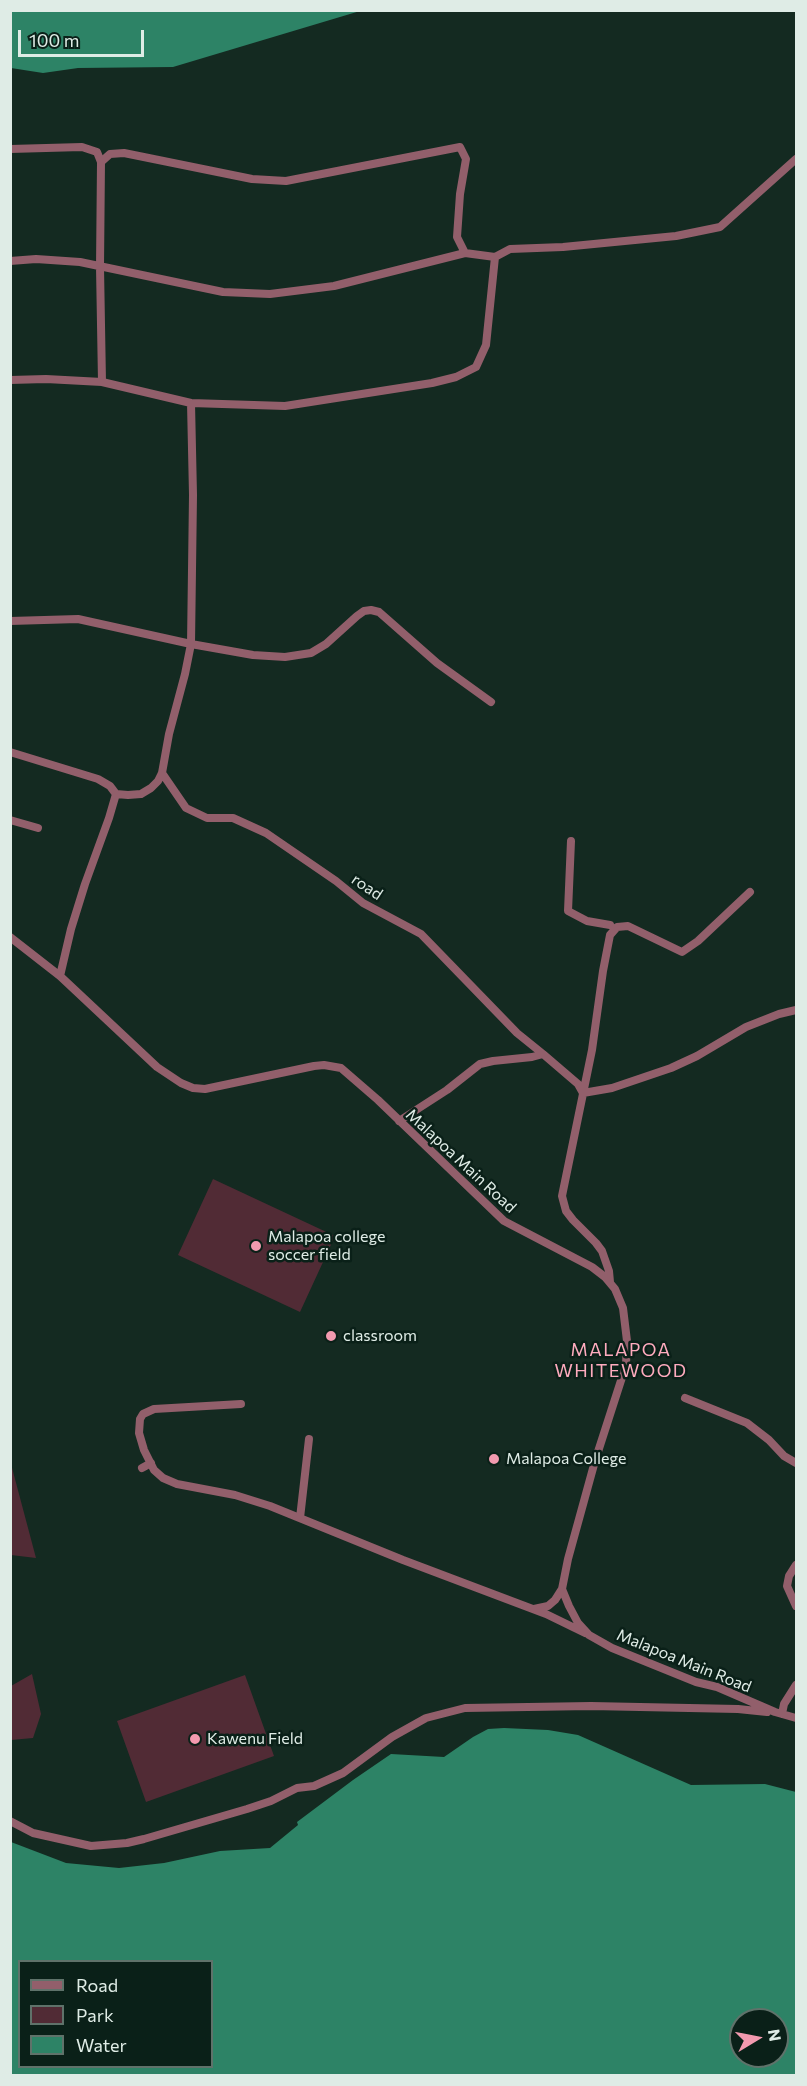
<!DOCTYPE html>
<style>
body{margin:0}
#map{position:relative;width:807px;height:2086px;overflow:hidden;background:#142a21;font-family:Commissioner,sans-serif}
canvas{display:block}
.frame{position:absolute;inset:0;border:12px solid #dfece6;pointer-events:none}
.legend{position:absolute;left:18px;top:1960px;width:195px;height:108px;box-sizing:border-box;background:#0a2018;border:2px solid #5f726a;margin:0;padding:8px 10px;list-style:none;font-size:18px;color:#dfece6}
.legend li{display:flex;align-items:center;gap:12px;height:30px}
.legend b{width:30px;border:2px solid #5f726a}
.north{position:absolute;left:729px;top:2008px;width:60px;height:60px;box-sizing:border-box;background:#0a2018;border:2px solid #5f726a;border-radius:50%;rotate:80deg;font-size:16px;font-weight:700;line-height:24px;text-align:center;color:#dfece6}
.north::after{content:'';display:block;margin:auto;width:21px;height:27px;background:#f29aaf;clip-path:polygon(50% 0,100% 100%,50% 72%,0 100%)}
.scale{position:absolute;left:18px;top:30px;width:126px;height:27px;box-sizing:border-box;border:3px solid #dfece6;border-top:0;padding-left:8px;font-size:18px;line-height:21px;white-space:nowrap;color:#dfece6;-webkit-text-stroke:4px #0a2018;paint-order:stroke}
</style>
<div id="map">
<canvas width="807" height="2086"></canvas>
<div class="frame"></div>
<ul class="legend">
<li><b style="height:8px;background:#925f6b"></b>Road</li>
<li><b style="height:16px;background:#512b35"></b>Park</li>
<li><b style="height:16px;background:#2d8366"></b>Water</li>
</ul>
<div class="north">N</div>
<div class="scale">100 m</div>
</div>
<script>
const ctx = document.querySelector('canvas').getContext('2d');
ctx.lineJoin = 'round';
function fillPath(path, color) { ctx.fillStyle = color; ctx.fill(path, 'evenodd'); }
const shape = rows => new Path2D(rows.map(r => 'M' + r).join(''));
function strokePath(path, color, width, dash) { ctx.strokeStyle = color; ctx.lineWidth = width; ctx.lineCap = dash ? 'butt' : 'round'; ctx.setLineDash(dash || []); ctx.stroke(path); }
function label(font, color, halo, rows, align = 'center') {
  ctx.font = font + ' Commissioner,sans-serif'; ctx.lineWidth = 5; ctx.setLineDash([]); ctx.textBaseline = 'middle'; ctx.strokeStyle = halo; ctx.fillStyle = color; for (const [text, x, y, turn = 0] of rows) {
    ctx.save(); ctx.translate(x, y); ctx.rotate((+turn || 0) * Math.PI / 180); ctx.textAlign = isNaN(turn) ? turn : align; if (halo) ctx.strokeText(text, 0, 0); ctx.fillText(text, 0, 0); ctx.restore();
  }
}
const green = shape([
 [213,1179,335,1236,300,1312,178,1255],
 [10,1464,11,1464,36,1558,11,1555],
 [32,1674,41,1714,33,1738,11,1740,11,1686],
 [245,1675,274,1756,146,1802,117,1721]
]);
const water = shape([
 [10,11,11,10,360,11,173,67,78,68,43,73,11,68],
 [504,1728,548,1730,578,1735,691,1785,765,1784,796,1792,796,2075,11,2075,11,1842,66,1863,119,1868,164,1863,220,1851,270,1848,298,1825,297,1822,353,1780,391,1754,444,1757,473,1737,488,1729],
 [20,1962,212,1962,212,2066,20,2066],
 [741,2020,777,2020,777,2056,741,2056]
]);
const minor = shape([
 [10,149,82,147,97,152,101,162,110,154,124,153,252,179,286,181,460,147,466,159,460,194,457,237,465,253],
 [101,162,100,267,102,382],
 [10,261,36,259,80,262,223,292,270,294,334,286,465,253,495,257,510,249,563,247,676,236,720,227,796,159],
 [10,380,46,379,102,382,191,403,285,406,432,383,456,377,476,367,486,345,495,257],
 [10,621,78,619,191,644,253,655,285,657,311,653,326,644,357,616,364,611,371,610,379,612,437,663,491,702],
 [10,752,98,779,110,786,116,794,128,795,141,794,151,788,158,781,162,773,169,734,185,674,191,644,193,495,191,403],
 [162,773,186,808,207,818,233,818,266,833,336,881,363,903,421,934,517,1033,543,1054],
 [10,820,38,828],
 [571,841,568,911,587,921,610,925],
 [10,937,60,976,157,1067,181,1083,193,1088,205,1089,314,1066,324,1065,341,1068,378,1100,504,1221,592,1267,605,1277,615,1289,623,1308,627,1341,626,1365,595,1461,568,1559,562,1589,569,1606,578,1623,589,1635,612,1648,696,1682,717,1687,775,1712,796,1718],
 [60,976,71,929,85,884,109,818,116,794],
 [583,1093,612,1088,671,1068,697,1056,746,1027,779,1014,796,1010],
 [399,1121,447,1090,480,1064,493,1061,532,1057,543,1054,578,1084,583,1093],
 [610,1282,609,1271,602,1251,596,1243,573,1220,566,1211,562,1196,592,1050,603,971,610,935,617,927,628,926,682,952,698,941,750,892],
 [685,1398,747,1423,769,1440,784,1456,796,1463],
 [241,1404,154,1409,143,1414,140,1419,139,1433,144,1450,154,1470,163,1478,177,1484,235,1495,270,1506,403,1560,546,1614,585,1633],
 [142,1468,151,1463],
 [300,1518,309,1439],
 [796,1565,789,1576,787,1586,796,1606],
 [534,1609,548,1606,555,1600,562,1589],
 [782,1714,784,1704,796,1685],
 [10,1821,33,1833,91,1846,127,1843,144,1839,247,1809,271,1801,297,1788,314,1786,343,1773,392,1737,426,1718,465,1708,591,1706,738,1709,767,1712]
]);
const markers = [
 [256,1246,6,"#f29aaf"],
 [331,1336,6,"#f29aaf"],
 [494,1459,6,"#f29aaf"],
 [195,1739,6,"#f29aaf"]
];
const streetNames = [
 ["road",367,887,34],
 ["Malapoa Main Road",461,1161,43],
 ["Malapoa Main Road",684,1661,22]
];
const poiNames = [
 ["Malapoa college",268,1237],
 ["soccer field",268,1255],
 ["classroom",343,1336],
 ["Malapoa College",506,1459],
 ["Kawenu Field",207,1739]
];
const neighbourhoodNames = [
 ["MALAPOA",621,1350],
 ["WHITEWOOD",621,1371]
];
fillPath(green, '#512b35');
fillPath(water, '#2d8366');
strokePath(minor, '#925f6b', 8);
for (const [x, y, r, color] of markers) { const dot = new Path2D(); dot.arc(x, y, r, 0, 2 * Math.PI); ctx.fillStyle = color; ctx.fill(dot); strokePath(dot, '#0a2018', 2); }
label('16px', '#dfece6', '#0a2018', streetNames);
label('16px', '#dfece6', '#0a2018', poiNames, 'left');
ctx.letterSpacing = '1.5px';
label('18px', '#feabbe', '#0a2018', neighbourhoodNames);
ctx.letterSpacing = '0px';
</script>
